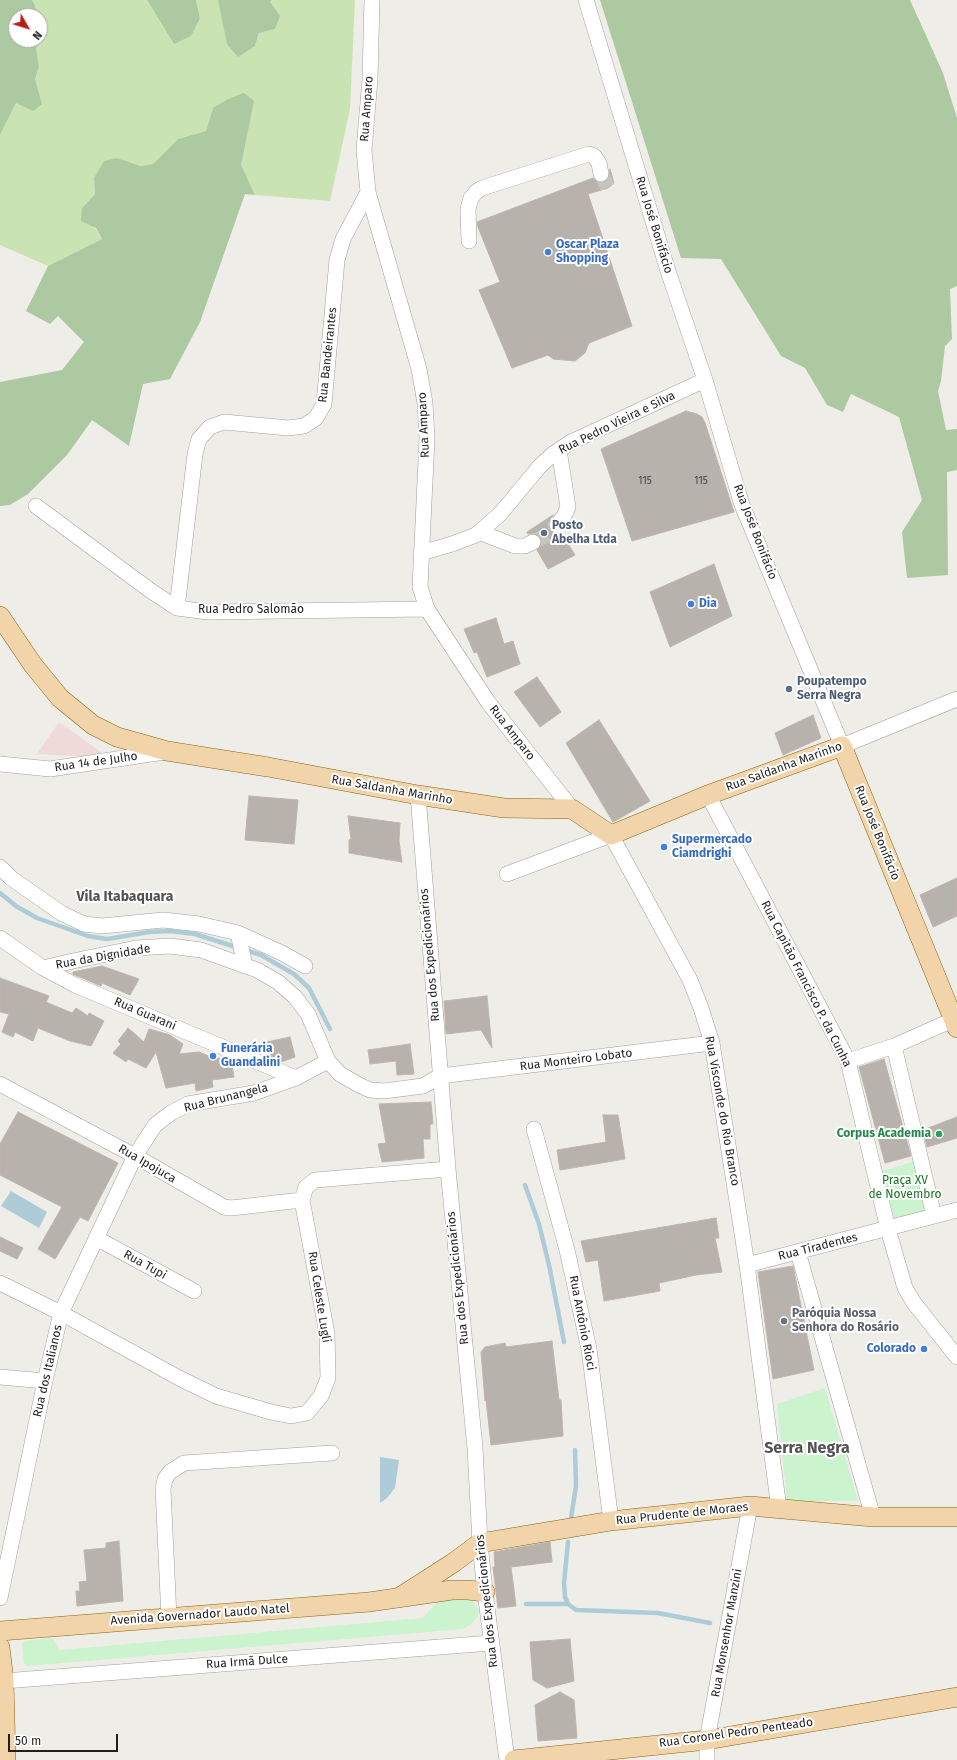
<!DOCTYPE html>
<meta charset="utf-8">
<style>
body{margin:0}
#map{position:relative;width:957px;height:1760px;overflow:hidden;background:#efede7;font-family:"Fira Sans",sans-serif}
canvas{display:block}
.north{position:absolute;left:8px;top:8px;width:40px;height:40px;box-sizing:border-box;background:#fff;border:1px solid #a5a5a5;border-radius:50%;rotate:129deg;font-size:11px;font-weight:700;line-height:16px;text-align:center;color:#1f1f1f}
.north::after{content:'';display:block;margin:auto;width:14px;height:18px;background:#b61d19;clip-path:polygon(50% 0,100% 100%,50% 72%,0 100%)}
.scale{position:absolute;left:8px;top:1734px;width:110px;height:18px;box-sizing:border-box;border:2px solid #1f1f1f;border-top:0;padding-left:5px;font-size:12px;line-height:14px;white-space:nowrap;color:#1f1f1f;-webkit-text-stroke:3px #fff;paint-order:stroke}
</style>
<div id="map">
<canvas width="957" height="1760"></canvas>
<div class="north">N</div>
<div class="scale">50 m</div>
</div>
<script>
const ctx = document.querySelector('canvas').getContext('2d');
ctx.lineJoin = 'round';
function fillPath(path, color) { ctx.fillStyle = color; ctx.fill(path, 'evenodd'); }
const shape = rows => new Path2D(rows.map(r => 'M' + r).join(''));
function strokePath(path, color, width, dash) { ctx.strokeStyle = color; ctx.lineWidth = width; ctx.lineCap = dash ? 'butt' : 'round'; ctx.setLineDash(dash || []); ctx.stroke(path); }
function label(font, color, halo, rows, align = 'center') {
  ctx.font = font + ' "Fira Sans",sans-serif'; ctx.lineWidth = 4; ctx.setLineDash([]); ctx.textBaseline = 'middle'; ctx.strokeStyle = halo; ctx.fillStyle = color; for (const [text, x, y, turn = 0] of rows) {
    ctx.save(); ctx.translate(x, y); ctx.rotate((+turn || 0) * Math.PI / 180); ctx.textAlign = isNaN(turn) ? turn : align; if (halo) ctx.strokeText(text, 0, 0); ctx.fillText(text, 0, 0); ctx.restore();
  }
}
const commercial = shape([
 [59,722,101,752,96,757,37,754]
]);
const grass = shape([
 [32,0,147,0,174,44,200,18,196,0,218,0,255,46,270,2,272,0,355,0,350,109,330,201,255,195,213,108,206,131,178,139,153,164,141,166,117,158,94,178,95,194,82,208,102,239,48,266,0,245,0,135,16,103,42,104,35,79,39,68,35,49,41,36,40,16,37,16,35,5]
]);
const forest = shape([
 [0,0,32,0,35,5,37,16,16,16,16,40,39,40,36,49,39,67,35,79,42,104,33,111,16,103,0,135],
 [147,0,196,0,200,18,191,36,174,44],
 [218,0,272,0,270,2,280,16,275,29,259,33,255,46,238,57,227,44],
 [600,0,910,0,943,73,957,118,957,286,950,289,952,339,945,346,941,381,938,391,946,430,957,429,957,470,947,472,948,575,907,578,902,532,922,500,899,417,851,394,843,412,827,405,805,368,781,356,721,259,681,258],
 [244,93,254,101,241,165,255,195,245,194,200,322,170,379,143,384,129,446,92,420,67,455,28,494,10,505,0,506,0,382,62,370,84,342,58,316,50,324,26,311,48,266,102,239,96,228,81,221,82,208,95,194,94,178,104,161,117,158,141,166,153,164,178,139,206,131,213,108,228,99]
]);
const park = shape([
 [916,1161,929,1212,895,1221,882,1171],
 [825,1388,858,1501,787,1501,777,1404],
 [464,1597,472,1600,479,1610,478,1616,471,1624,463,1629,27,1666,24,1663,22,1643,26,1641,53,1638,60,1650,423,1618,438,1601]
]);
const water = shape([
 [11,1191,47,1212,39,1228,1,1206],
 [380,1457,399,1460,395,1488,387,1498,380,1503]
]);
const stream = shape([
 [0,893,16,906,37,918,88,936,107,939,149,932,170,931,195,934,261,955,294,974,309,988,330,1029],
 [525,1185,539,1224,549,1265,564,1342],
 [571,1518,576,1486,575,1450],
 [568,1542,564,1583,565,1597,568,1604,576,1610,658,1613,710,1623],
 [526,1604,568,1604]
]);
const building = shape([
 [610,169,614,183,608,188,588,194,632,326,589,343,585,353,575,361,553,359,548,355,512,368,479,290,500,282,478,227,477,222,593,178,598,182,603,183,609,177,610,169],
 [686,411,697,414,702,417,705,423,734,512,632,541,601,449,686,411],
 [553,515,548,523,549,529,555,534,561,533,575,555,548,569,537,550,542,543,541,538,534,533,528,534,527,532,553,515],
 [714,564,732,616,670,647,650,592,714,564],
 [496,618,504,644,513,641,520,664,487,677,477,652,474,653,464,629,496,618],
 [537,677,561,712,540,727,514,692,537,677],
 [813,715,821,738,783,755,775,733,813,715],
 [599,720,650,801,613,822,566,743,599,720],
 [249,796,298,800,294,844,245,840,249,796],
 [348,816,400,823,399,841,402,862,349,853,349,840,351,839,348,816],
 [957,878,957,916,933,927,920,895,957,878],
 [102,966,139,979,130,995,102,983,101,986,73,974,73,972,102,966],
 [0,978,49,996,46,1002,72,1013,76,1008,88,1016,89,1013,104,1021,91,1046,70,1041,38,1028,33,1041,15,1032,13,1037,2,1032,9,1014,0,1012,0,978],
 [487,996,492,1048,481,1030,446,1034,444,1001,487,996],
 [128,1028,144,1042,149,1029,170,1035,183,1044,179,1054,199,1052,216,1059,220,1058,221,1063,231,1061,234,1077,212,1080,213,1087,196,1091,195,1083,166,1088,156,1052,146,1068,128,1059,126,1062,113,1053,121,1044,118,1041,128,1028],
 [290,1037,295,1057,281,1062,266,1056,267,1042,290,1037],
 [410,1044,414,1074,397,1075,396,1061,370,1064,368,1050,410,1044],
 [884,1059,911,1156,885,1163,859,1067,884,1059],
 [431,1102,433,1124,430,1124,430,1139,423,1139,424,1158,382,1162,378,1144,386,1143,379,1104,431,1102],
 [18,1112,118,1163,88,1221,80,1217,55,1259,38,1249,62,1207,0,1175,0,1144,18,1112],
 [603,1115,618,1115,625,1159,560,1170,557,1150,606,1142,603,1115],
 [957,1117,957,1138,927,1147,923,1130,957,1117],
 [716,1218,719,1238,715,1238,722,1272,696,1275,659,1283,660,1291,604,1301,598,1260,586,1262,581,1241,716,1218],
 [0,1237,23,1248,17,1259,0,1251,0,1237],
 [793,1266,814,1370,773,1379,758,1272,793,1266],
 [552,1341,559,1400,561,1400,563,1436,491,1445,486,1400,485,1401,481,1352,485,1347,505,1343,506,1347,552,1341],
 [119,1541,123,1601,77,1606,76,1591,80,1591,79,1582,87,1581,84,1550,106,1548,106,1543,119,1541],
 [550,1542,552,1562,511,1567,516,1606,498,1608,493,1567,495,1567,494,1552,550,1542],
 [570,1639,574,1681,547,1688,533,1680,530,1642,570,1639],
 [560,1692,574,1700,577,1738,538,1741,535,1705,560,1692]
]);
const minorTunnel = shape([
 [601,174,608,188],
 [533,542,546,536,557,525]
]);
const minor = shape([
 [372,0,370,79,364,150,368,192,419,369,425,403,427,438,420,587,427,609,488,702,572,809],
 [586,0,668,271,705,380,742,505,842,746,957,699],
 [469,241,468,209,471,198,476,192,482,188,589,154,594,156,599,163,601,174],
 [36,506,151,591,177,608,208,612,427,609],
 [557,525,564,516,568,507,559,450],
 [479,532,515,546,525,546,533,542],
 [421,553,452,544,476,535,500,514,540,466,553,454,571,442,705,380],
 [177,608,195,454,199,439,210,427,224,422,288,428,304,426,316,418,324,404,337,260,343,239,368,192],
 [0,764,50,769,164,752],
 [418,795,448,1169,475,1448,480,1543,485,1592,507,1760],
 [708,795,848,1061,888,1229,905,1288,914,1303,957,1357],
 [0,867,11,878,61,913,84,924,102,926,163,920,199,924,238,933,282,953,305,966],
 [507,874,611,835,690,980,701,1008,712,1043,747,1265,779,1509],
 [238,933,245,966],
 [0,938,43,968,75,985,296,1078],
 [43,968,73,961,136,948,170,946,201,950,257,970,278,982,295,997,308,1014,328,1061,340,1074,359,1085,370,1090,384,1091,423,1086,440,1076,712,1043],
 [894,1046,934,1216],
 [848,1061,894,1046,957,1018],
 [0,1084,135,1156,224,1207,231,1208,302,1200],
 [534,1129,567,1250,589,1349,611,1521],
 [96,1238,194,1291],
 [798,1252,873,1517],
 [747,1265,957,1210],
 [0,1283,61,1313,179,1378,216,1396,271,1412,291,1416,307,1413,321,1396,328,1378,327,1334,302,1200,306,1187,315,1180,448,1169],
 [0,1377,45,1381],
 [0,1598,45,1381,61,1313,135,1156,155,1125,171,1113,188,1104,254,1093,296,1078,328,1061],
 [169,1618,163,1489,165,1479,170,1472,184,1463,332,1453],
 [4,1681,491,1643],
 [707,1760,707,1740,750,1506]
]);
const major = shape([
 [0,616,33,665,60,698,93,725,117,737,167,751,268,767,418,795,504,808,572,809,611,835,708,795,842,746,957,1028],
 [400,1597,453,1563,480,1543,611,1521,750,1506,873,1517,957,1517],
 [0,1631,369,1602,452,1590,468,1590,485,1592],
 [0,1647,4,1681,6,1760],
 [514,1760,707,1740,957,1697]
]);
const markers = [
 [548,252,4,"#3f7fe0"],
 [544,533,4,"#5c6f8a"],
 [691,604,4,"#3f7fe0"],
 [789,689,4,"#5c6f8a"],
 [664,847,4,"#3f7fe0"],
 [213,1056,4,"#3f7fe0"],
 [939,1134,4,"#2e9e5b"],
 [784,1321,4,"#6b7280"],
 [924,1349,4,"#3f7fe0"]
];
const numberNames = [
 ["115",645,481],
 ["115",701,481]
];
const streetNames = [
 ["Rua Amparo",367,109,-86],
 ["Rua José Bonifácio",654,225,73],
 ["Rua Bandeirantes",328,355,-84],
 ["Rua Pedro Vieira e Silva",617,423,-26],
 ["Rua Amparo",424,425,-93],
 ["Rua José Bonifácio",755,532,69],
 ["Rua Pedro Salomão",251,610],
 ["Rua Amparo",512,733,52],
 ["Rua 14 de Julho",96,762,-8],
 ["Rua Saldanha Marinho",784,767,-20],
 ["Rua Saldanha Marinho",392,790,10],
 ["Rua José Bonifácio",877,833,68],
 ["Rua dos Expedicionários",430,955,-95],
 ["Rua da Dignidade",103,957,-10],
 ["Rua Capitão Francisco P. da Cunha",806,984,63],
 ["Rua Guarani",145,1014,23],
 ["Rua Monteiro Lobato",576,1060,-7],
 ["Rua Brunangela",226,1098,-14],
 ["Rua Visconde do Rio Branco",722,1111,80],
 ["Rua Ipojuca",147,1164,30],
 ["Rua Tiradentes",818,1247,-14],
 ["Rua Tupi",145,1265,29],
 ["Rua dos Expedicionários",458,1278,-96],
 ["Rua Celeste Lugli",319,1297,81],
 ["Rua Antônio Rioci",582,1323,79],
 ["Rua dos Italianos",48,1371,-77],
 ["Rua Prudente de Moraes",682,1514,-6],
 ["Rua dos Expedicionários",487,1601,-96],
 ["Avenida Governador Laudo Natel",200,1615,-4],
 ["Rua Monsenhor Manzini",727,1633,-80],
 ["Rua Irmã Dulce",247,1662,-4],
 ["Rua Coronel Pedro Penteado",736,1733,-8]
];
const shopNames = [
 ["Oscar Plaza",556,245],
 ["Shopping",556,259],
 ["Dia",699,604],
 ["Supermercado",672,840],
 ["Ciamdrighi",672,854],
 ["Funerária",221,1049],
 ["Guandalini",221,1063],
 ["Colorado",916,1349,"right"]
];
const serviceNames = [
 ["Posto",552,526],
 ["Abelha Ltda",552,540],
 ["Poupatempo",797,682],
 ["Serra Negra",797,696]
];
const leisureNames = [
 ["Corpus Academia",931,1134]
];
const parkNames = [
 ["Praça XV",905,1181],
 ["de Novembro",905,1195]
];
const worshipNames = [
 ["Paróquia Nossa",792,1314],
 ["Senhora do Rosário",792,1328]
];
const quarterNames = [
 ["Vila Itabaquara",125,897]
];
const districtNames = [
 ["Serra Negra",807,1449]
];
fillPath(commercial, '#eddad9');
fillPath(grass, '#c9e3b3');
fillPath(forest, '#acc9a1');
fillPath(park, '#caf3ce');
fillPath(water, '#adccd7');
strokePath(stream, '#adccd7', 4.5);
fillPath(building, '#b8b2ad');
strokePath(building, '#bfb4ab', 1);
strokePath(minorTunnel, '#c5c4bf', 15, [15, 8]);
strokePath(minor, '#a0a0a0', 16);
strokePath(major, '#886513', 20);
strokePath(minor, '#fff', 15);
strokePath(major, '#f1d4aa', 19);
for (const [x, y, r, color] of markers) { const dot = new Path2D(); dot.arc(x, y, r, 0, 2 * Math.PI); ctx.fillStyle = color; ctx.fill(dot); strokePath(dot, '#fff', 1.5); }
label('10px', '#454442', null, numberNames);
label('12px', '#1f1f1f', '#fff', streetNames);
label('bold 12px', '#366cbe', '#fff', shopNames, 'left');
label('bold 12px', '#4e5e75', '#fff', serviceNames, 'left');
label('bold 12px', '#27864d', '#fff', leisureNames, 'right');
label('12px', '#197223', '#fff', parkNames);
label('bold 12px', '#5b616d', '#fff', worshipNames, 'left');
label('bold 14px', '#525252', '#fff', quarterNames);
label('bold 16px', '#525252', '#fff', districtNames);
</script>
